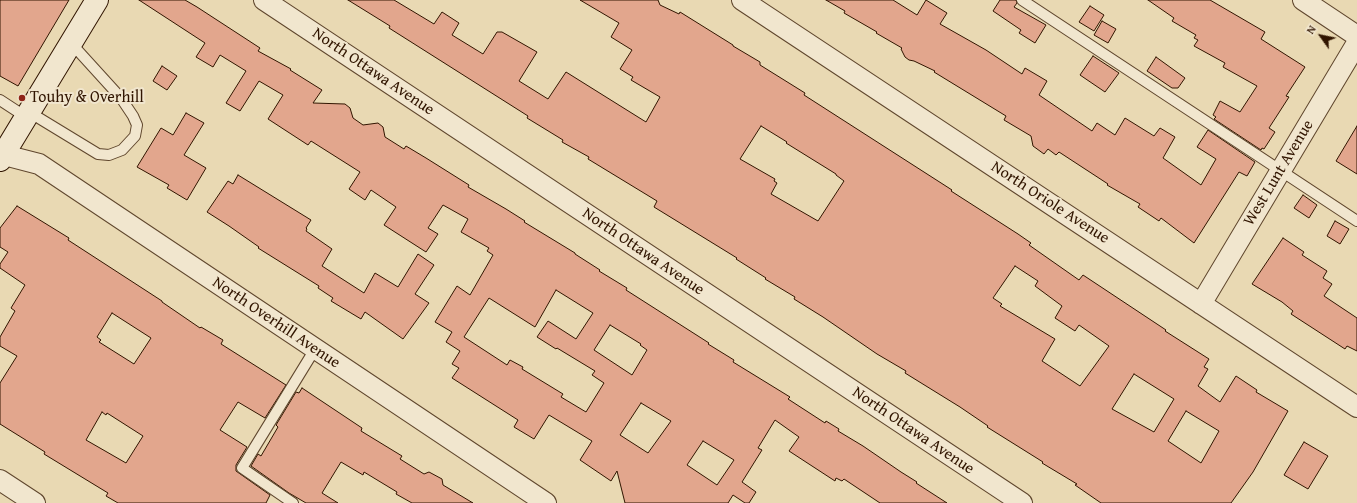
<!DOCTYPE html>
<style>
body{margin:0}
#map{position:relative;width:1357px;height:503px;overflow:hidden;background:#e9d9b3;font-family:"Gentium Book Plus",serif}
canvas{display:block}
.north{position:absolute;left:1301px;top:16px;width:40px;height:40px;-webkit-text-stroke:3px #f1e6ce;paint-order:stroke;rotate:303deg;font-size:11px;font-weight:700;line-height:16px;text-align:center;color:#311500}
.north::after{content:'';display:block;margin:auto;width:14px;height:18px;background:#311500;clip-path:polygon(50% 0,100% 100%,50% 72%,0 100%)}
</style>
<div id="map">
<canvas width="1357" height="503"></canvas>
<div class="north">N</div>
</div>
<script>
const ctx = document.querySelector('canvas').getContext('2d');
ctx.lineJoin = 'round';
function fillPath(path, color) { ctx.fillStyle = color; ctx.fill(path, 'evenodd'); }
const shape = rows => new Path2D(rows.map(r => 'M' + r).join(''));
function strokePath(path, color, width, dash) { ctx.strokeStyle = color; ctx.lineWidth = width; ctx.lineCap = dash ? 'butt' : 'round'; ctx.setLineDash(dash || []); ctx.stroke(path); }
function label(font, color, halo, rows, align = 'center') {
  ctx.font = font + ' "Gentium Book Plus",serif'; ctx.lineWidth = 4; ctx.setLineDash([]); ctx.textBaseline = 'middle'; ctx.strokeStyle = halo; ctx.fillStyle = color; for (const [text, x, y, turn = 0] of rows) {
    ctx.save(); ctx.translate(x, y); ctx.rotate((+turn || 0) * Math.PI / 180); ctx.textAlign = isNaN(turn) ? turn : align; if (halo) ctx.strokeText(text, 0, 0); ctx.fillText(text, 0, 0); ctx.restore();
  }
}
const building = shape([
 [0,0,69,0,18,86,0,76,0,0],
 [139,0,185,0,197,7,260,48,258,51,291,69,290,70,322,90,313,103,345,104,350,108,353,118,363,125,378,123,383,127,385,137,404,149,406,146,426,158,469,185,468,187,506,209,525,221,524,222,575,253,575,254,600,270,599,271,627,288,626,290,709,343,708,344,734,360,733,362,790,397,788,399,825,423,826,421,839,429,838,431,863,446,901,472,917,482,916,483,947,503,880,503,844,479,842,481,836,478,835,481,789,451,799,437,775,420,758,448,762,450,742,482,756,492,749,503,745,503,733,495,728,503,625,503,617,471,611,481,580,460,592,441,549,415,534,439,514,427,518,420,452,378,459,368,452,364,460,351,446,342,452,332,435,322,457,286,470,295,493,255,487,251,489,248,461,232,468,219,443,205,428,228,438,234,426,252,384,225,396,207,371,190,365,200,349,189,360,172,311,141,308,145,268,119,283,95,259,81,240,111,226,103,246,71,220,55,213,67,196,57,205,43,139,0],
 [556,290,593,313,576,339,548,321,537,337,556,349,557,348,595,371,592,375,604,383,586,412,561,397,563,394,522,369,523,367,510,360,507,365,464,337,489,298,535,327,556,290],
 [610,325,641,344,640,345,647,350,632,375,594,350,610,325],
 [641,403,671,421,648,453,620,435,641,403],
 [703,441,734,460,717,485,687,465,703,441],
 [348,0,394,0,434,24,442,12,459,23,452,35,483,54,497,32,502,32,537,52,519,81,548,99,566,72,646,122,660,97,631,80,633,77,620,69,632,50,611,37,619,23,580,0,658,0,660,5,679,14,680,12,733,45,733,46,760,62,760,65,805,93,804,95,952,190,951,191,1018,234,1031,243,1029,245,1079,280,1083,275,1166,330,1165,331,1209,359,1204,367,1208,369,1198,386,1220,402,1236,376,1257,390,1256,392,1288,411,1253,472,1231,503,1101,503,1075,485,1077,484,1042,463,1043,462,987,427,988,426,960,407,905,373,906,371,877,354,823,317,794,299,795,297,765,279,766,278,736,259,737,258,654,207,657,201,588,159,589,157,562,142,563,140,527,118,528,116,389,28,390,26,348,0],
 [761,126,787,142,786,143,836,174,836,175,844,181,818,221,771,194,777,183,774,181,775,179,740,159,761,126],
 [1015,266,1038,281,1035,286,1062,306,1055,318,1075,331,1079,325,1109,346,1080,386,1042,361,1055,339,1000,306,1002,304,993,298,1015,266],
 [1134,374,1174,399,1154,432,1112,409,1134,374],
 [1186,411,1219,431,1201,463,1168,441,1186,411],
 [826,0,893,0,917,15,926,0,947,13,940,24,986,50,1022,74,1025,68,1047,81,1039,95,1092,131,1097,123,1115,135,1125,118,1154,136,1160,128,1175,137,1163,158,1201,185,1216,159,1197,147,1208,130,1255,162,1247,176,1239,172,1194,243,1161,218,1159,221,1138,207,1140,204,1107,185,1108,184,1059,152,1056,155,1048,149,1044,154,1033,146,1031,136,1004,120,1006,116,934,72,935,71,914,61,909,60,905,57,901,49,902,48,876,33,877,32,844,13,845,11,826,0],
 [1000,0,1016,0,1017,3,1014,7,1046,25,1035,43,1019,33,1021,30,993,11,1000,0],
 [1148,0,1210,0,1265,32,1261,39,1305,67,1286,96,1289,97,1269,128,1275,132,1264,149,1262,148,1261,150,1214,119,1216,117,1213,115,1220,101,1240,112,1257,86,1223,67,1225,63,1194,46,1198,40,1194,38,1196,35,1172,21,1174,18,1148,0],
 [1090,6,1104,15,1094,31,1079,22,1090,6],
 [1102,21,1116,29,1108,43,1094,35,1102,21],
 [1093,56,1119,73,1105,92,1080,75,1093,56],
 [1156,57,1185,78,1178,88,1172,88,1147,71,1156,57],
 [162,66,177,76,167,90,153,81,162,66],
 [186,113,204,123,184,155,206,168,187,200,167,188,169,185,137,167,161,128,173,135,186,113],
 [1357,126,1357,174,1336,161,1357,126],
 [238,175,311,220,306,228,307,229,306,231,332,249,322,266,364,293,375,273,398,287,418,254,434,265,415,294,429,303,403,339,365,312,361,319,331,301,333,298,318,288,319,286,258,248,259,247,229,226,207,212,228,181,233,184,238,175],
 [1303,195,1317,205,1309,218,1294,208,1303,195],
 [17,206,69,238,68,240,162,301,162,302,200,328,201,327,223,340,221,344,286,385,265,418,238,402,220,430,247,447,236,465,236,471,270,495,266,503,118,503,106,496,108,493,44,454,45,452,0,424,0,383,17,356,0,346,0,337,15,311,11,308,25,285,0,268,0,264,8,252,0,247,0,228,17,206],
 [112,313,151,338,134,364,99,342,101,340,97,337,112,313],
 [102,412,106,415,107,413,143,436,126,463,86,440,102,412],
 [1335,221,1349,229,1340,244,1327,236,1335,221],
 [1283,238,1304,252,1302,255,1327,271,1323,278,1332,284,1324,296,1357,318,1357,351,1347,346,1345,349,1291,314,1293,311,1282,302,1252,284,1283,238],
 [302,388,362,428,361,431,402,456,400,459,424,474,429,472,442,479,443,485,473,503,412,503,396,494,397,492,364,472,363,475,341,462,322,493,338,503,306,503,289,493,251,466,258,454,261,456,278,427,276,425,296,392,299,393,302,388],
 [1304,442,1328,456,1308,489,1284,475,1304,442]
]);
const service = shape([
 [1022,0,1357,221],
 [0,100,26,117],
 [29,112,98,154,109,155,122,150,135,136,137,125,133,116,121,98,71,43],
 [293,503,242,468,315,349]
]);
const minor = shape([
 [264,0,1022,503],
 [742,0,1357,407],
 [1303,0,1357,36],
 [0,154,39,164,546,503],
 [1201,304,1357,43],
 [0,480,35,503]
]);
const secondary = shape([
 [0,160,97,0]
]);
const markers = [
 [22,98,4,"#8f2418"]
];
const streetNames = [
 ["North Ottawa Avenue",373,72,34],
 ["West Lunt Avenue",1279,173,-59],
 ["North Oriole Avenue",1050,203,33],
 ["North Ottawa Avenue",643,252,34],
 ["North Overhill Avenue",276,323,34],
 ["North Ottawa Avenue",913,431,34]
];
const poiNames = [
 ["Touhy & Overhill",30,98]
];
fillPath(building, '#e2a68d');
strokePath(building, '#311500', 1);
strokePath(service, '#5f462d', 12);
strokePath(minor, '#5f462d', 22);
strokePath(secondary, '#311500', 24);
strokePath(service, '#f1e6ce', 10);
strokePath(minor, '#f1e6ce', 20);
strokePath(secondary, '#f1e6ce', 22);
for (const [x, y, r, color] of markers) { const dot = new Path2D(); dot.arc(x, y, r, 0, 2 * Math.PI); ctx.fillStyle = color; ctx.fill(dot); strokePath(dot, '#f1e6ce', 1.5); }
label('16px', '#311500', '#f1e6ce', streetNames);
label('16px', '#311500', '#f1e6ce', poiNames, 'left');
</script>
